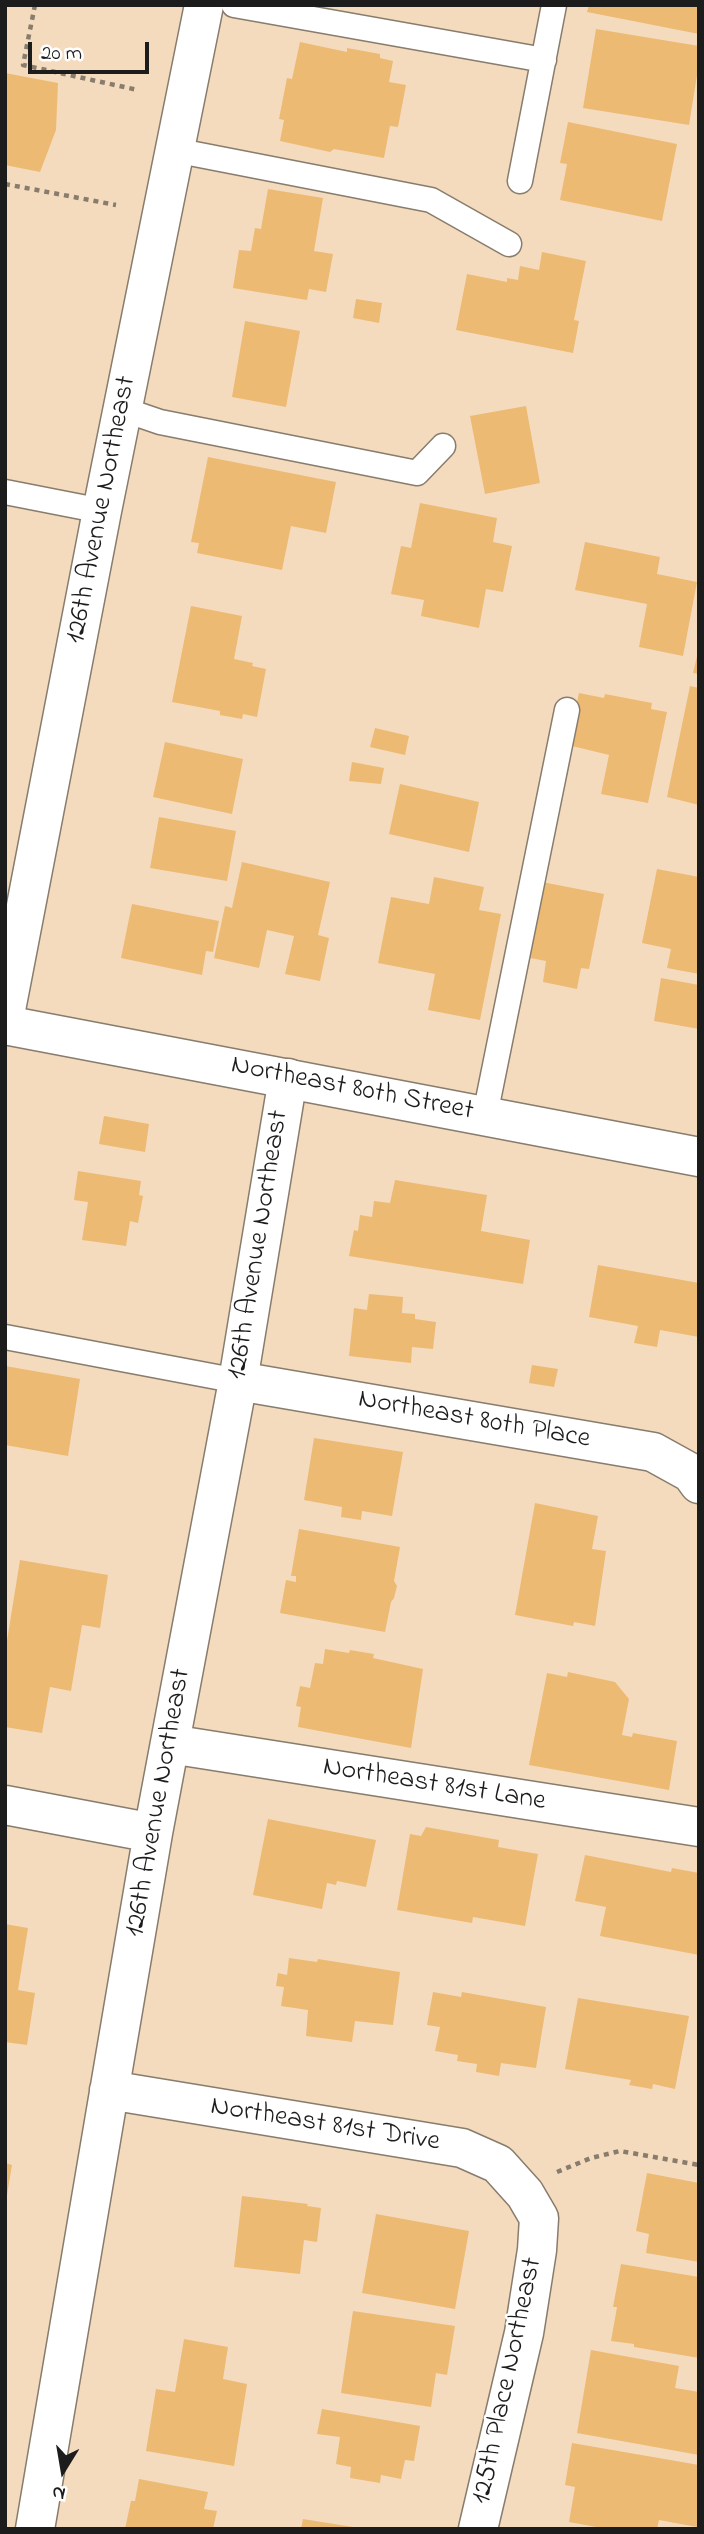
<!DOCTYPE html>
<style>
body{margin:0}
#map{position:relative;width:704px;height:2534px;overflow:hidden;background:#f4dbbe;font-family:"Indie Flower",sans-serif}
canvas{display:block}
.frame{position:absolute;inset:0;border:7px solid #1c1c1c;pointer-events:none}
.north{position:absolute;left:28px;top:2436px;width:70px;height:70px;-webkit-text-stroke:5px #fff;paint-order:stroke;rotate:191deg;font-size:19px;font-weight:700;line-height:28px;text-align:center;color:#1c1c1c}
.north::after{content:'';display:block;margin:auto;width:24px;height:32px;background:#1c1c1c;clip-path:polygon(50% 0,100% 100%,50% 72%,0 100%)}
.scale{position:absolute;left:28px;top:42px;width:121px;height:32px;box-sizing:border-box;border:4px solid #1c1c1c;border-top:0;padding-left:9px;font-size:21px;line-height:24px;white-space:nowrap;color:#1c1c1c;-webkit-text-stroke:5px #fff;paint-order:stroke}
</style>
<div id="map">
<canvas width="704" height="2534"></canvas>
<div class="frame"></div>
<div class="north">N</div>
<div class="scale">20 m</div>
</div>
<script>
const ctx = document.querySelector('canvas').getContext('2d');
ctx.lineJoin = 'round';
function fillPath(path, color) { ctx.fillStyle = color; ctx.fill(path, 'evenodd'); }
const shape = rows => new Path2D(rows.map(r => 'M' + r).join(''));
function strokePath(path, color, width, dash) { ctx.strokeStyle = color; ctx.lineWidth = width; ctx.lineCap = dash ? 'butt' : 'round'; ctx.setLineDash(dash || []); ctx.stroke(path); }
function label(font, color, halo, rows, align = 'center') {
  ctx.font = font + ' "Indie Flower",sans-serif'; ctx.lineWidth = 5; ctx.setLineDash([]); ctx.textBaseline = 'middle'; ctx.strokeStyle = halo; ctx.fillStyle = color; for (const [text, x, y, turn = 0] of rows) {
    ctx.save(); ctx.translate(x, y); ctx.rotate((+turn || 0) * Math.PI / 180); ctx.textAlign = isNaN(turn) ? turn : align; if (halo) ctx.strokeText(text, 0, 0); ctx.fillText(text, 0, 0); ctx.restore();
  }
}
const building = shape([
 [589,5,699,5,699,34,587,12],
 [596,29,699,46,699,63,689,125,583,108],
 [300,42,347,52,347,48,380,54,380,58,393,61,389,82,406,85,398,127,390,126,384,158,334,149,330,152,280,141,284,120,279,119,287,78,292,79],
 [5,73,58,83,56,130,40,172,5,165],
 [568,122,677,144,662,221,560,200,567,164,560,163],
 [268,189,323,198,314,251,333,254,326,292,309,289,307,300,233,288,239,250,251,251,255,228,261,229],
 [542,252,586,261,574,320,579,321,573,353,456,330,467,274,507,282,507,278,518,280,520,266,539,270],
 [356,299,382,303,379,323,353,318],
 [245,321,300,331,286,407,232,397],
 [526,406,540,483,485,494,470,416],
 [208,457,336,482,326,533,291,526,282,570,197,553,199,543,191,542],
 [420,503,497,518,493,542,512,546,503,592,486,589,479,628,421,616,424,600,391,594,401,546,411,548],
 [585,542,660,557,657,574,697,582,683,656,639,647,647,604,575,590],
 [191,606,242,616,234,659,253,663,252,666,266,669,257,717,243,714,242,719,220,715,220,711,172,702],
 [698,652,699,652,699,674,693,673],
 [690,686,699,688,699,805,667,797],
 [579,693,604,698,605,694,652,703,651,709,667,712,648,803,601,794,609,755,568,745],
 [375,728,409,736,405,755,370,747],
 [165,742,243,759,232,814,153,797],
 [352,762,384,768,381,784,349,781],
 [400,784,479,802,469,852,389,834],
 [159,817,236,831,227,881,150,868],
 [242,862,330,882,318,935,329,938,320,981,285,974,294,936,267,930,259,968,214,958,225,906,232,908],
 [657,869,699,877,699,974,667,968,671,949,642,943],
 [434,877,484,887,479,910,501,914,480,1020,428,1010,435,974,378,963,391,897,429,904],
 [542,882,604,894,589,969,581,968,577,989,543,982,546,961,525,957],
 [132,904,219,921,213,952,206,951,202,975,121,958],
 [661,978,699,985,699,1029,654,1021],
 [104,1116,149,1124,145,1152,99,1144],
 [78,1171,141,1181,139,1195,143,1196,138,1223,130,1221,126,1246,82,1240,88,1202,74,1200],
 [395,1180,487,1195,481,1231,530,1240,523,1284,349,1256,354,1230,358,1231,360,1215,372,1217,374,1201,390,1203],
 [598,1265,699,1283,699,1337,660,1330,657,1347,634,1343,638,1326,589,1317],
 [369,1294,403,1297,402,1313,415,1314,415,1319,436,1322,433,1349,412,1347,411,1363,349,1356,354,1308,367,1310],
 [532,1365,558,1369,554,1387,529,1383],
 [5,1366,80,1379,68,1456,5,1445],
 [314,1438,403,1452,392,1516,362,1511,361,1520,341,1517,342,1507,304,1500],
 [535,1503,598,1516,592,1549,606,1551,595,1626,574,1622,573,1626,515,1615],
 [299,1529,400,1547,394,1581,397,1586,394,1598,391,1602,385,1632,280,1613,286,1580,296,1582,296,1576,291,1576],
 [20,1560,108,1575,100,1628,82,1625,71,1691,50,1687,42,1733,5,1727,5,1653],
 [325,1649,349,1653,350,1650,374,1654,373,1658,423,1669,411,1748,298,1727,301,1707,296,1706,300,1686,310,1688,315,1663,323,1664],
 [568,1672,615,1682,629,1699,622,1735,632,1737,633,1733,677,1741,669,1790,529,1765,547,1673,567,1677],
 [268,1819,376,1840,366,1887,337,1881,336,1885,327,1883,322,1909,253,1895],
 [426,1827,499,1840,498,1847,538,1854,525,1926,473,1917,472,1923,397,1910,410,1834,421,1836],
 [585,1855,671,1872,672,1868,699,1873,699,1955,600,1936,606,1907,575,1901],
 [5,1924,28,1928,18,1990,35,1993,27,2045,5,2042],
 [289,1958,317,1962,318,1959,400,1972,393,2025,355,2021,352,2042,306,2036,308,2010,281,2006,284,1987,276,1986,278,1973,287,1975],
 [433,1992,461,1997,462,1992,546,2007,536,2068,501,2063,499,2076,476,2072,477,2064,457,2061,458,2055,435,2051,440,2027,427,2025],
 [578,1998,689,2016,675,2089,653,2084,652,2089,629,2085,631,2080,565,2069],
 [5,2163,12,2165,7,2195,5,2195],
 [647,2173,699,2183,699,2262,646,2253,649,2234,636,2231],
 [242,2196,308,2204,307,2206,321,2208,317,2242,304,2240,300,2274,234,2267],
 [376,2214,469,2231,455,2309,362,2293],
 [621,2264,699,2277,699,2358,634,2347,634,2344,611,2341,617,2307,613,2307],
 [353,2311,455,2326,447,2375,436,2373,431,2407,341,2393],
 [184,2339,228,2347,223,2379,247,2384,234,2466,146,2451,156,2389,175,2392],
 [591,2350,679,2366,675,2388,699,2392,699,2455,577,2433],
 [322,2409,420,2426,414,2461,405,2460,401,2479,381,2475,380,2483,350,2478,351,2467,336,2464,340,2437,317,2434],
 [572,2443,699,2465,697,2527,659,2520,657,2529,607,2529,569,2522,575,2487,565,2485],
 [139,2479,208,2492,204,2509,217,2511,213,2529,125,2529,131,2501,135,2501],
 [303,2519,353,2527,353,2529,301,2529]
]);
const path = shape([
 [35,5,23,65,138,90],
 [5,184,116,205],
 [557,2172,591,2158,620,2151,699,2165]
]);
const service = shape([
 [234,5,544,60],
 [174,150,431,200,509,244],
 [520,181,554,5],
 [122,409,160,422,417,473,443,446],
 [5,492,102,511],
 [485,1115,567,710],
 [5,1337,238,1381]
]);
const minor = shape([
 [5,1015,102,511,204,5],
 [238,1381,653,1452,691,1473,699,1484],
 [170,1744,699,1827],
 [5,1805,153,1833],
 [109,2090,462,2148,498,2164,525,2194,539,2218,537,2250,524,2333,478,2529],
 [35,2529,153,1833,238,1381,288,1078]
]);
const tertiary = shape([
 [5,1025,699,1157]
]);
const streetNames = [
 ["126th Avenue Northeast",103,510,-79],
 ["Northeast 80th Street",352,1090,11],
 ["126th Avenue Northeast",260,1245,-81],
 ["Northeast 80th Place",474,1421,10],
 ["Northeast 81st Lane",434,1786,9],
 ["126th Avenue Northeast",160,1803,-80],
 ["Northeast 81st Drive",325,2126,9],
 ["125th Place Northeast",509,2381,-78]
];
fillPath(building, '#edba73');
strokePath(service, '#887c6d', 27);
strokePath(minor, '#887c6d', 41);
strokePath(tertiary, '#887c6d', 41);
strokePath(path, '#887c6d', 4.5, [5, 5]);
strokePath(service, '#fff', 24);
strokePath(minor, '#fff', 38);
strokePath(tertiary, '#fff', 38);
label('28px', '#1c1c1c', '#fff', streetNames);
</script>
